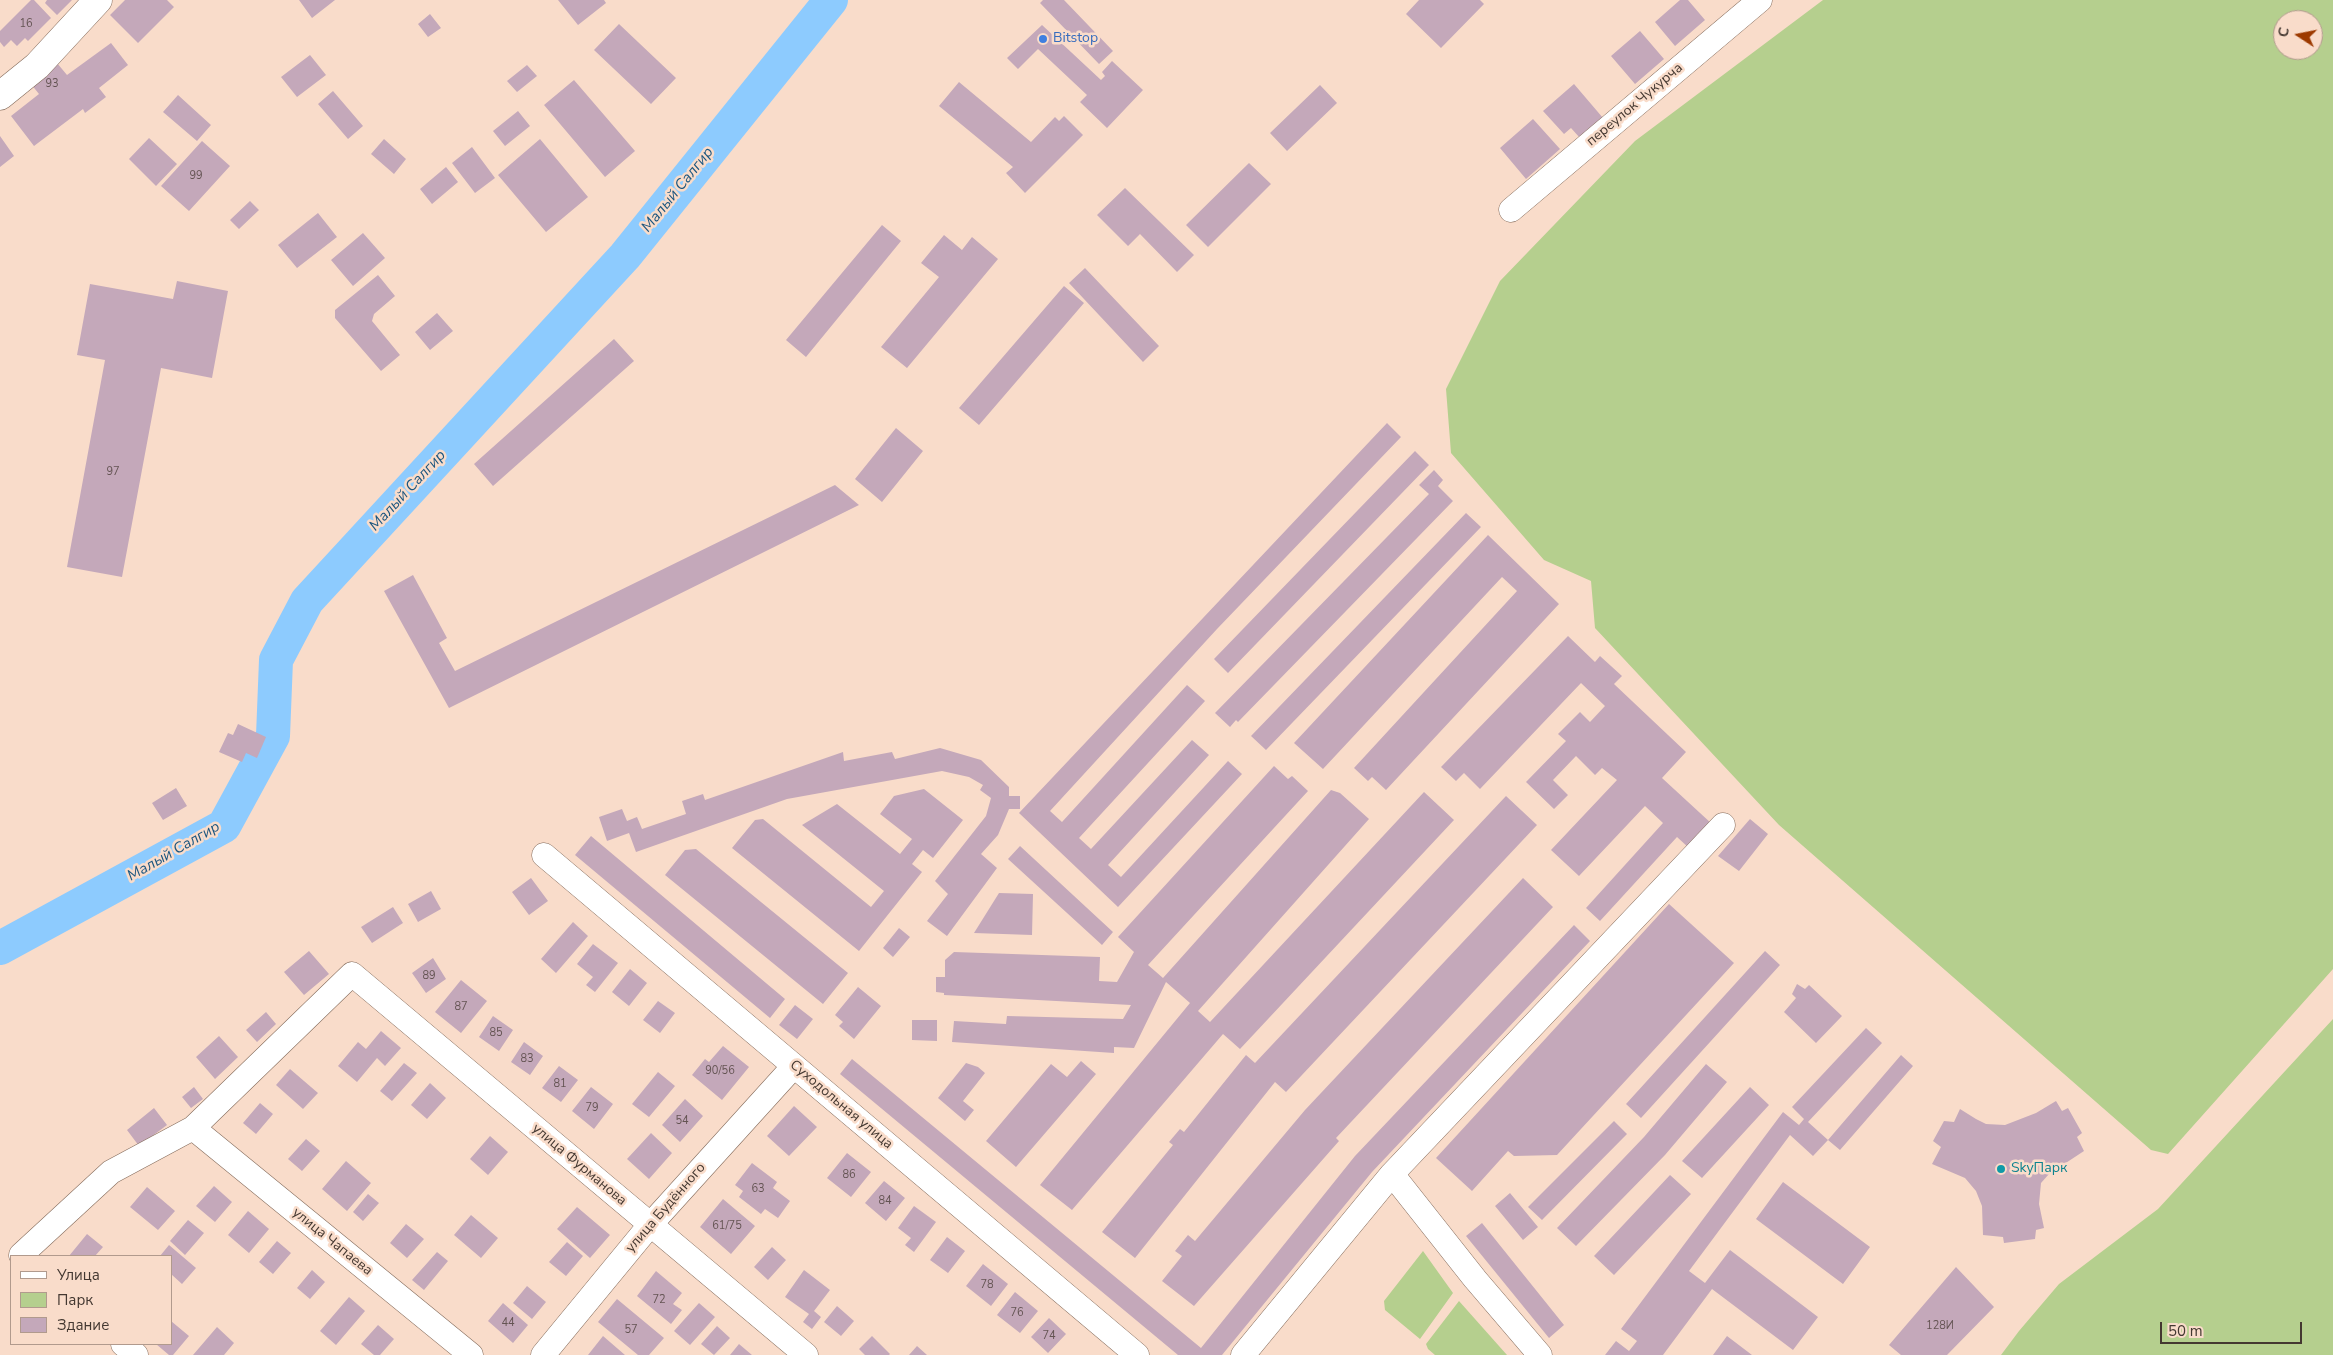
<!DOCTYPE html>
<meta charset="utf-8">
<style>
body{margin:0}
#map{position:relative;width:2333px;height:1355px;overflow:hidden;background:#f9dcca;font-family:"Nunito Sans",sans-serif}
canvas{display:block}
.legend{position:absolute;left:10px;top:1255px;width:162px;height:90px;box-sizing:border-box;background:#f9dcca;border:1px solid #b19a8d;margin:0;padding:6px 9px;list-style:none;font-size:15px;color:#443831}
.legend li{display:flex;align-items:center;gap:10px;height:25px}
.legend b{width:25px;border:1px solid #b19a8d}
.north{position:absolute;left:2273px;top:10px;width:50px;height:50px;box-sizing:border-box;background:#f9dcca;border:1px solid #b19a8d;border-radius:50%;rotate:281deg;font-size:14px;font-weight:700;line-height:20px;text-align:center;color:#443831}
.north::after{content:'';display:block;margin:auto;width:18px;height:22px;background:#9d3a00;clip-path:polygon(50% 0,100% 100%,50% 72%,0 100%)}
.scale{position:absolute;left:2160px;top:1322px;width:142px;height:22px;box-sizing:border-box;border:2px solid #443831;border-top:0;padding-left:6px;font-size:15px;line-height:18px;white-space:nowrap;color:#443831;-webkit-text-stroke:4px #f9dcca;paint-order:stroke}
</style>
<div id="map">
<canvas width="2333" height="1355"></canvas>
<ul class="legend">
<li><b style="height:6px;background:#fff"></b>Улица</li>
<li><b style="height:14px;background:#b5cf8e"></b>Парк</li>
<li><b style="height:14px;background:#c4a8ba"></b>Здание</li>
</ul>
<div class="north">С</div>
<div class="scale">50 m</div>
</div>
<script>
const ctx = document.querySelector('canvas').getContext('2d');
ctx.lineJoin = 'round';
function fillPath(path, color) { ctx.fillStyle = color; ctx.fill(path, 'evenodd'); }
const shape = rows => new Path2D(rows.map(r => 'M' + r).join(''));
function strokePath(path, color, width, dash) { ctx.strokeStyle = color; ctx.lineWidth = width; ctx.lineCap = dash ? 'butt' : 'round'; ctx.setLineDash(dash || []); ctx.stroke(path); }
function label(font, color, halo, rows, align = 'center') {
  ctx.font = font + ' "Nunito Sans",sans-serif'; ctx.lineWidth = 5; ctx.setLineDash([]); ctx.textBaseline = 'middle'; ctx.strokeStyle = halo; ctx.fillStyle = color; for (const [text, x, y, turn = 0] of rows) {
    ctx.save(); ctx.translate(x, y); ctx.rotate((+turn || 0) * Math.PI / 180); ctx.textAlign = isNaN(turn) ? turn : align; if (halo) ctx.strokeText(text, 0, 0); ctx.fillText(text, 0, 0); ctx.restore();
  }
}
const green = shape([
 [1823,0,2333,0,2333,969,2168,1154,2151,1150,1779,825,1595,628,1591,581,1544,560,1451,453,1446,389,1500,281,1635,141],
 [2283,20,2313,20,2313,50,2283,50],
 [2333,1019,2333,1355,2001,1355,2019,1331,2059,1284,2158,1209],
 [1423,1251,1453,1293,1420,1339,1385,1310,1384,1301],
 [1459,1301,1507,1355,1435,1355,1428,1349,1426,1344]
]);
const river = shape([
 [0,948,224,826,273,736,276,660,307,601,625,256,831,0]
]);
const building = shape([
 [31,0,34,0,51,18,28,41,25,38,17,46,11,40,4,47,0,42,0,31],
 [47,0,72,0,57,15,45,3],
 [125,0,167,0,174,7,138,43,110,15],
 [299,0,335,0,312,18],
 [558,0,604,0,606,3,578,25],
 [1043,0,1064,0,1113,51,1099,64,1040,3],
 [1419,0,1480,0,1484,4,1441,48,1406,14],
 [1680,0,1688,0,1705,20,1675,46,1655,22],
 [430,14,441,28,428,37,418,24],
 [619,24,676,78,651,104,594,50],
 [1042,25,1101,80,1105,76,1102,72,1112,61,1143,90,1107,128,1080,102,1087,95,1038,49,1018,69,1007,58],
 [1640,31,1664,59,1635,84,1611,56],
 [111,43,128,65,99,88,106,97,85,113,83,109,34,146,11,116,39,94,31,84,57,63,67,75],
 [310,55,326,75,297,97,281,77],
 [527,65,537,76,517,92,507,81],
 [574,80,635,151,605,177,544,105],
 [959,82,1031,142,1055,117,1059,121,1064,116,1083,135,1025,193,1006,173,1013,167,939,106],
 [1574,84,1603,118,1580,138,1571,128,1564,134,1543,111],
 [1320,85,1337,103,1287,151,1270,133],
 [333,91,363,126,348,139,318,104],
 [178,95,211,125,197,141,163,112],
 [518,111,530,126,505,146,493,131],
 [1533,119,1560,149,1526,179,1500,148],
 [0,136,14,156,0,167],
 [149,138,177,164,156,186,129,159],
 [384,139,406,159,394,174,371,154],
 [540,139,588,197,546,232,498,175],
 [202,141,230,166,189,211,161,186],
 [472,147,495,178,475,193,452,163],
 [1249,163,1271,184,1208,247,1186,225],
 [446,167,458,182,432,204,420,189],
 [1125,188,1194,255,1177,272,1140,234,1128,246,1097,215],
 [250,201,259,210,239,229,230,220],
 [318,213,337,237,297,268,278,245],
 [882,225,901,241,806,357,786,340],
 [363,233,385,258,353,286,331,260],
 [944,235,962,250,972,237,998,259,907,368,881,347,939,277,921,263],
 [1085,268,1159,346,1143,362,1069,283],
 [378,275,395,296,374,314,372,321,400,355,381,371,335,318,335,310],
 [177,281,228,291,212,378,161,368,122,577,67,567,105,360,77,355,90,284,173,299],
 [1064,286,1084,303,979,425,959,408],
 [437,313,453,331,430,350,415,332],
 [614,339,634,361,493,486,474,464],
 [1387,423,1401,437,1217,629,1050,811,1062,822,1187,685,1205,701,1079,838,1091,849,1192,740,1209,755,1108,865,1121,877,1228,761,1242,774,1118,907,1019,813],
 [896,428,923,451,882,502,855,479],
 [1415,451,1429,465,1228,673,1214,659],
 [1434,470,1443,480,1438,486,1453,501,1238,722,1236,720,1230,727,1215,713,1429,494,1419,485],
 [835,485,859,505,449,708,384,591,413,575,447,638,439,643,455,671],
 [1466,513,1481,527,1266,750,1251,736],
 [1488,535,1559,604,1386,790,1372,777,1368,781,1354,768,1517,591,1502,577,1323,769,1294,743],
 [1568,636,1595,662,1600,656,1622,676,1614,684,1686,752,1662,778,1712,824,1689,848,1677,837,1600,921,1586,908,1663,823,1645,806,1579,876,1551,850,1617,780,1602,768,1595,775,1576,756,1553,780,1568,795,1554,809,1526,782,1566,741,1558,734,1580,712,1590,722,1605,706,1581,683,1480,789,1464,773,1456,781,1441,767],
 [238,724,266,737,257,758,246,753,242,762,219,752,228,733,233,735],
 [940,748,981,760,1009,787,1009,796,1020,796,1020,809,1009,809,998,835,981,854,997,868,947,936,927,921,948,894,935,881,986,816,991,798,980,790,983,785,969,777,942,771,787,799,636,852,629,833,607,841,599,817,622,809,627,821,637,817,642,829,686,814,682,801,703,794,705,800,843,752,844,761,892,752,895,759],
 [1274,766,1288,779,1292,776,1308,791,1148,965,1163,978,1331,790,1340,793,1369,819,1198,1011,1210,1022,1424,792,1454,820,1240,1049,1223,1034,1072,1210,1040,1185,1190,1003,1166,982,1134,1048,1114,1047,1114,1053,952,1042,954,1021,1006,1024,1007,1016,1123,1019,1131,1005,944,995,944,993,936,992,936,977,945,977,945,960,954,952,1100,957,1099,981,1117,982,1134,952,1118,937],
 [176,788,187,806,163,820,152,803],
 [924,789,963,820,933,858,923,850,912,864,922,872,859,951,732,848,755,820,763,819,871,907,884,891,802,825,837,804,900,854,912,839,880,814,894,796],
 [1506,796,1537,825,1286,1092,1275,1082,1135,1258,1102,1232,1173,1145,1169,1142,1180,1129,1184,1132,1246,1055,1255,1063],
 [1750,819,1768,834,1739,871,1718,856],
 [591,836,785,999,770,1018,575,855],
 [1020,846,1113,932,1102,945,1008,859],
 [696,849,848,973,823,1004,665,875,685,850],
 [531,878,548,901,529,915,512,892],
 [1523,878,1553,907,1336,1138,1339,1141,1194,1306,1162,1281,1182,1256,1175,1251,1188,1235,1195,1241,1305,1110],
 [431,891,441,909,418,922,408,904],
 [999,893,1033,894,1032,935,974,933],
 [1669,904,1734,963,1557,1155,1514,1156,1508,1151,1472,1191,1436,1158],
 [393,907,403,923,372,943,361,927],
 [573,922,588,936,556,973,541,959],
 [1574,925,1590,941,1372,1172,1222,1355,1178,1355,840,1074,852,1059,1201,1348,1355,1156],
 [899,928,910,937,893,957,883,948],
 [593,944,618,963,595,992,586,985,593,977,577,964],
 [309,951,329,974,304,995,284,972],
 [1765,951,1780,965,1641,1118,1626,1104],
 [433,958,446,979,426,993,412,973],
 [630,969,647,983,629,1006,612,992],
 [461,980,487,1001,461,1033,435,1012],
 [1797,984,1805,989,1809,985,1842,1016,1816,1043,1784,1012,1796,998,1792,994],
 [858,987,881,1006,854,1039,839,1026,843,1022,835,1015],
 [658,1001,675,1013,660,1033,643,1020],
 [795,1005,813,1019,797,1039,779,1025],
 [266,1012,276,1024,257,1042,246,1030],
 [493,1016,513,1030,499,1051,479,1037],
 [912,1020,937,1020,937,1041,912,1040],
 [1866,1028,1882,1043,1808,1122,1828,1140,1813,1156,1790,1135,1689,1271,1705,1283,1730,1250,1818,1317,1793,1350,1712,1289,1663,1355,1605,1355,1616,1341,1629,1351,1637,1341,1621,1329,1783,1112,1799,1125,1804,1119,1792,1107],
 [381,1031,401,1048,385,1066,377,1058,357,1082,338,1066,358,1042,366,1049],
 [219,1036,238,1057,215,1079,196,1057],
 [524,1042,543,1056,530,1075,511,1062],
 [723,1046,749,1067,722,1100,692,1075,705,1059,709,1062],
 [1901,1055,1913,1066,1840,1150,1828,1140],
 [1081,1061,1096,1074,1016,1167,986,1141,1051,1064,1067,1077],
 [404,1063,417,1073,392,1101,380,1091],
 [966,1063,978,1067,985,1073,963,1101,974,1110,965,1121,938,1098],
 [1706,1064,1727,1082,1665,1155,1576,1246,1557,1228,1644,1137],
 [559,1066,578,1080,561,1102,542,1088],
 [290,1069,318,1093,303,1109,276,1085],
 [658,1072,675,1086,649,1117,632,1104],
 [430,1083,446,1098,427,1119,411,1105],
 [194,1087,203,1099,191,1108,182,1097],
 [591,1087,613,1104,594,1129,572,1111],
 [1750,1087,1769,1105,1702,1178,1682,1161],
 [685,1099,703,1116,680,1142,662,1125],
 [2056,1101,2062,1111,2068,1108,2082,1133,2077,1137,2084,1151,2049,1174,2041,1183,2039,1204,2044,1228,2036,1230,2035,1239,2004,1243,2003,1237,1983,1235,1982,1206,1976,1191,1965,1178,1932,1164,1941,1147,1933,1141,1944,1121,1954,1122,1960,1109,1976,1119,1986,1124,2005,1125,2036,1113],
 [260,1103,273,1114,256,1134,243,1123],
 [794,1106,817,1127,789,1156,767,1136],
 [154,1108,167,1125,139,1146,127,1130],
 [1614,1121,1627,1134,1542,1220,1528,1207],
 [651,1133,672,1153,649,1179,627,1159],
 [490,1136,508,1152,488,1175,470,1159],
 [306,1139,320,1151,302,1171,288,1159],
 [847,1153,871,1172,851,1197,827,1178],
 [346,1161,371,1183,347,1211,322,1189],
 [752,1163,777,1182,773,1188,790,1201,778,1218,765,1209,761,1214,739,1197,743,1191,735,1185],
 [1670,1175,1691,1194,1614,1275,1594,1256],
 [884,1181,905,1198,886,1221,865,1203],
 [1783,1182,1870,1247,1843,1284,1756,1219],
 [214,1186,232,1202,215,1222,196,1206],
 [147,1187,175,1211,158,1230,130,1207],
 [1510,1193,1538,1227,1523,1240,1495,1206],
 [368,1194,379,1203,363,1221,353,1212],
 [723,1199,755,1226,731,1254,700,1227],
 [914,1206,936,1222,914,1252,905,1245,911,1238,898,1228],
 [577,1207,610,1235,590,1258,557,1229],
 [248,1211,269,1229,249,1253,228,1235],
 [471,1215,498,1238,481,1258,454,1235],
 [188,1220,204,1233,185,1255,170,1241],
 [1482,1223,1564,1325,1549,1338,1466,1236],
 [406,1224,424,1239,407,1258,390,1243],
 [87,1234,103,1247,95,1256,69,1256],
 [947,1237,965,1251,948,1273,930,1260],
 [277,1241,291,1253,273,1274,259,1262],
 [567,1242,583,1256,566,1276,549,1262],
 [169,1245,196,1268,182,1284,171,1274,171,1256,160,1256],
 [772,1247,786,1260,768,1280,754,1267],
 [437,1252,448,1261,424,1290,412,1280],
 [983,1264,1008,1284,991,1306,966,1286],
 [1956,1267,1994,1307,1947,1355,1901,1355,1889,1345],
 [312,1270,325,1282,310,1299,297,1288],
 [804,1270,830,1290,814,1311,821,1317,812,1329,803,1322,809,1314,785,1297],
 [656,1271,682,1293,673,1304,682,1310,671,1324,637,1296],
 [527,1286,546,1302,532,1319,513,1303],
 [1015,1292,1038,1311,1020,1333,997,1315],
 [349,1297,365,1311,336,1345,320,1331],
 [617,1299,664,1338,649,1355,638,1355,598,1322],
 [503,1303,528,1325,513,1343,488,1321],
 [699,1303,715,1317,690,1345,674,1331],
 [837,1306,854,1321,841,1336,824,1322],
 [1049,1318,1066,1334,1048,1353,1031,1337],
 [171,1321,189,1336,173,1355,169,1355,156,1344,171,1344],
 [378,1325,394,1339,380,1355,374,1355,361,1344],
 [717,1326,730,1338,714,1355,701,1344],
 [217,1327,234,1343,224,1355,193,1355],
 [603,1336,625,1355,588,1355],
 [872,1336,890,1354,889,1355,865,1355,859,1349],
 [1727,1336,1752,1355,1713,1355],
 [739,1344,752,1355,730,1355],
 [917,1346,927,1355,909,1355]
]);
const minor = shape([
 [1511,210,1760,0],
 [544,855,1137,1355],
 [193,1128,471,1355],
 [1392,1174,1475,1279,1540,1355],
 [23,1256,21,1255,111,1172,193,1128,352,974,806,1355],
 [123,1344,136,1355],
 [543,1355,650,1225,794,1066],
 [1243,1355,1392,1174,1723,825]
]);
const major = shape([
 [0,96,37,66,98,0]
]);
const markers = [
 [1043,39,5,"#3f7fe0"],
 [2001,1169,5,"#0f9aa8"]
];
const numberNames = [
 ["16",26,24],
 ["93",52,84],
 ["99",196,176],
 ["97",113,472],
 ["89",429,976],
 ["87",461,1007],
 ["85",496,1033],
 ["83",527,1059],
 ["90/56",720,1071],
 ["81",560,1084],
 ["79",592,1108],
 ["54",682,1121],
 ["86",849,1175],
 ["63",758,1189],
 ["84",885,1201],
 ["61/75",727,1226],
 ["78",987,1285],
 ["72",659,1300],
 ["76",1017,1313],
 ["44",508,1323],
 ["128И",1940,1326],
 ["57",631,1330],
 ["74",1049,1336]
];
const shopNames = [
 ["Bitstop",1053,39]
];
const streetNames = [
 ["переулок Чукурча",1635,105,-40],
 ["Суходольная улица",841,1105,40],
 ["улица Фурманова",579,1165,40],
 ["улица Будённого",666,1208,-49],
 ["улица Чапаева",332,1242,39]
];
const cultureNames = [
 ["SkyПарк",2011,1169]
];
const waterNames = [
 ["Малый Салгир",678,190,-51],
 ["Малый Салгир",408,491,-47],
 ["Малый Салгир",174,852,-30]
];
fillPath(green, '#b5cf8e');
strokePath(river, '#8dcbfe', 34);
fillPath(building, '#c4a8ba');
strokePath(minor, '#846b5b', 25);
strokePath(major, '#846b5b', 29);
strokePath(minor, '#fff', 24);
strokePath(major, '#fff', 28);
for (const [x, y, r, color] of markers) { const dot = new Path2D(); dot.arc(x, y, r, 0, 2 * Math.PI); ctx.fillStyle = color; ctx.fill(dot); strokePath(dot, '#f9dcca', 2); }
label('11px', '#645453', null, numberNames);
label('14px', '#366cbe', '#f9dcca', shopNames, 'left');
label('14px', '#443831', '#f9dcca', streetNames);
label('14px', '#0d838f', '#f9dcca', cultureNames, 'left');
label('italic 15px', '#1c567f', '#f9dcca', waterNames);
</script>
